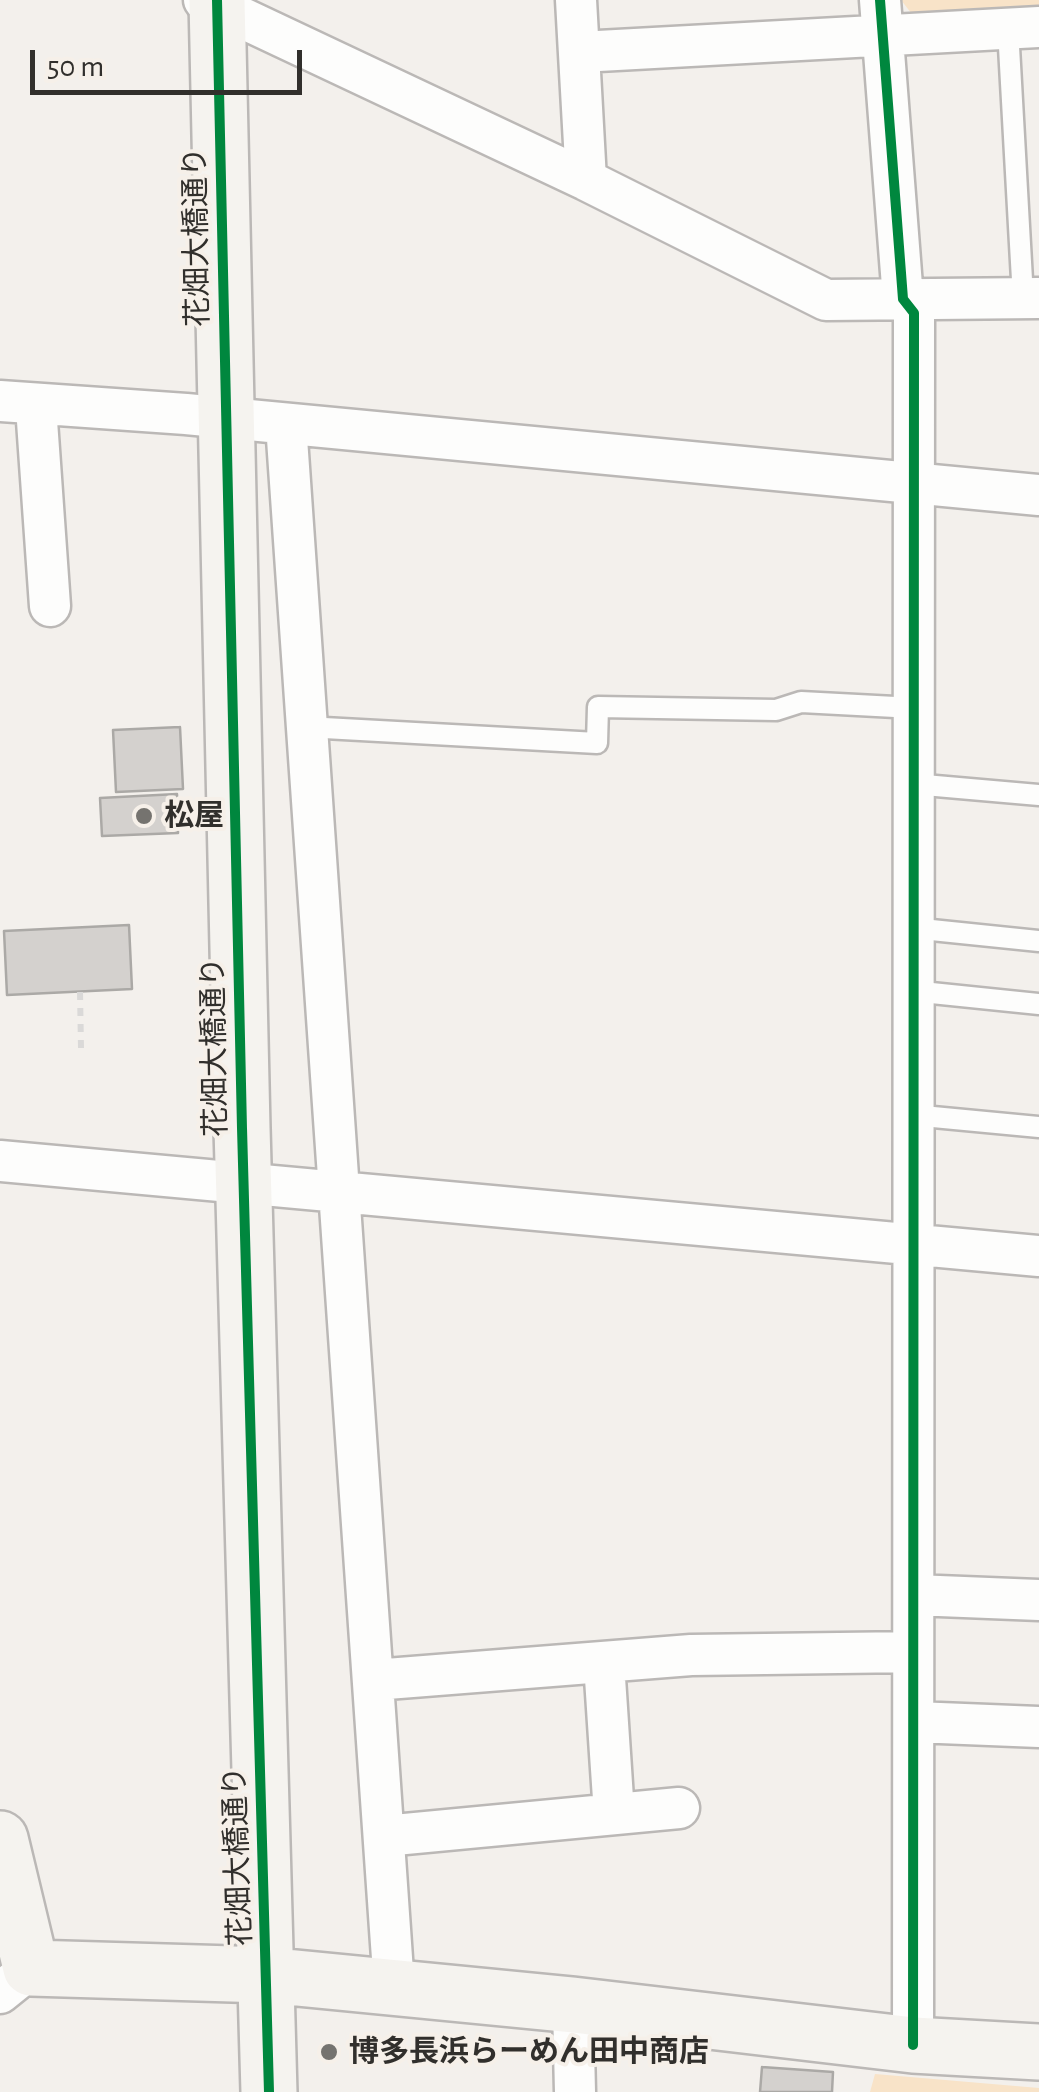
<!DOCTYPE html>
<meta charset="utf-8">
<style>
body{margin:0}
#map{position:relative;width:1039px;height:2092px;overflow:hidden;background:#f3f0ec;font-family:"Alegreya Sans",sans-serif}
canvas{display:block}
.scale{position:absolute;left:30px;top:50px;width:272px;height:45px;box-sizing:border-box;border:5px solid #312f2c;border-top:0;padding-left:12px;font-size:30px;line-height:35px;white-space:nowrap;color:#312f2c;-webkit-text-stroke:8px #f6f0e9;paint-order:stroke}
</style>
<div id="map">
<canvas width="1039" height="2092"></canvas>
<div class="scale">50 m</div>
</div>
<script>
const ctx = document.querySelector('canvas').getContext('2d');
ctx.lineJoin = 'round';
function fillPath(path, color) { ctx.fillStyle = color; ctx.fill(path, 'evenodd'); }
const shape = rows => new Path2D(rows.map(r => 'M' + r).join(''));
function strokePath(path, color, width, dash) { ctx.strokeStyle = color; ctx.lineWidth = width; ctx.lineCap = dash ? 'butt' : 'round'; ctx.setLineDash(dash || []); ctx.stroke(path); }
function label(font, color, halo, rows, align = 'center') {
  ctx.font = font + ' "Alegreya Sans","Noto Sans JP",sans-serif'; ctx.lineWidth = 8; ctx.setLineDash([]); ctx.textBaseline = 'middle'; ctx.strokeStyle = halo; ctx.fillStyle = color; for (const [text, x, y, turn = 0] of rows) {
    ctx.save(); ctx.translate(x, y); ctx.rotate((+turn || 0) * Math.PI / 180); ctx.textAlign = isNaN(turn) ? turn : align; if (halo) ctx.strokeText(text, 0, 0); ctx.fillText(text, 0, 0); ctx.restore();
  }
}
const green = shape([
 [901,0,1039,0,1039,12,915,18],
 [875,2074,1039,2088,1039,2092,870,2092]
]);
const building = shape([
 [180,727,183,789,116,792,113,730,180,727],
 [177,794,178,833,102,836,100,798,177,794],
 [129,925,132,989,7,995,4,931,129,925],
 [762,2067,833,2072,832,2092,760,2092,762,2067]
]);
const path = shape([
 [80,992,81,1048]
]);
const lane = shape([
 [1008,29,1023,298],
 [306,727,597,743,598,707,776,710,801,702,914,708],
 [913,784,1039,795],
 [912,928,1039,941],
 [912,991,1039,1004],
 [912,1115,1039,1127]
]);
const street = shape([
 [204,0,586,180,826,300,1039,298],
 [576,0,586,180],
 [880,0,903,299,914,313,913,2045],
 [580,52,1039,27],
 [0,401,186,414,1039,495],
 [40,404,37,421,50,606],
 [286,424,394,1987],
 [0,1161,1039,1256],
 [914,1595,1039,1600],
 [604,1663,614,1814],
 [374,1680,691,1655,913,1652],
 [915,1722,1039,1727],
 [384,1836,679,1808],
 [0,1993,31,1968],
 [573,2005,575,2092]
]);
const secondary = shape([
 [217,0,242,1128,269,2092],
 [0,1839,31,1968,266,1975,573,2005,913,2045,1039,2052]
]);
const cycleway = shape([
 [217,0,242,1128,269,2092],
 [880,0,903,299,914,313,913,2045]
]);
const markers = [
 [144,816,10,"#75736f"],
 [329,2052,10,"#75736f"]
];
const streetNames = [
 ["花畑大橋通り",197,237,-91],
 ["花畑大橋通り",215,1047,-91],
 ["花畑大橋通り",238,1856,-92]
];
const poiNames = [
 ["松屋",164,816],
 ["博多長浜らーめん田中商店",349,2052]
];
fillPath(green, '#f8e3c8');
fillPath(building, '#d4d1ce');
strokePath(building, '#aba9a6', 2.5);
strokePath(lane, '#bbb8b6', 25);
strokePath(street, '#bbb8b6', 45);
strokePath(secondary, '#bbb8b6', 60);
strokePath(path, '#dad9d8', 6, [8, 8]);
strokePath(lane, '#fdfdfc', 20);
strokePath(street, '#fdfdfc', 40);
strokePath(secondary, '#f5f3ef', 55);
strokePath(cycleway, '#00873e', 10);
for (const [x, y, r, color] of markers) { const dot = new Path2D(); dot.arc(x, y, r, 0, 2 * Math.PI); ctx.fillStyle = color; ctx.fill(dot); strokePath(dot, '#f6f0e9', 4); }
label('30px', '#312f2c', '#f6f0e9', streetNames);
label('bold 30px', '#312f2c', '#f6f0e9', poiNames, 'left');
</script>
